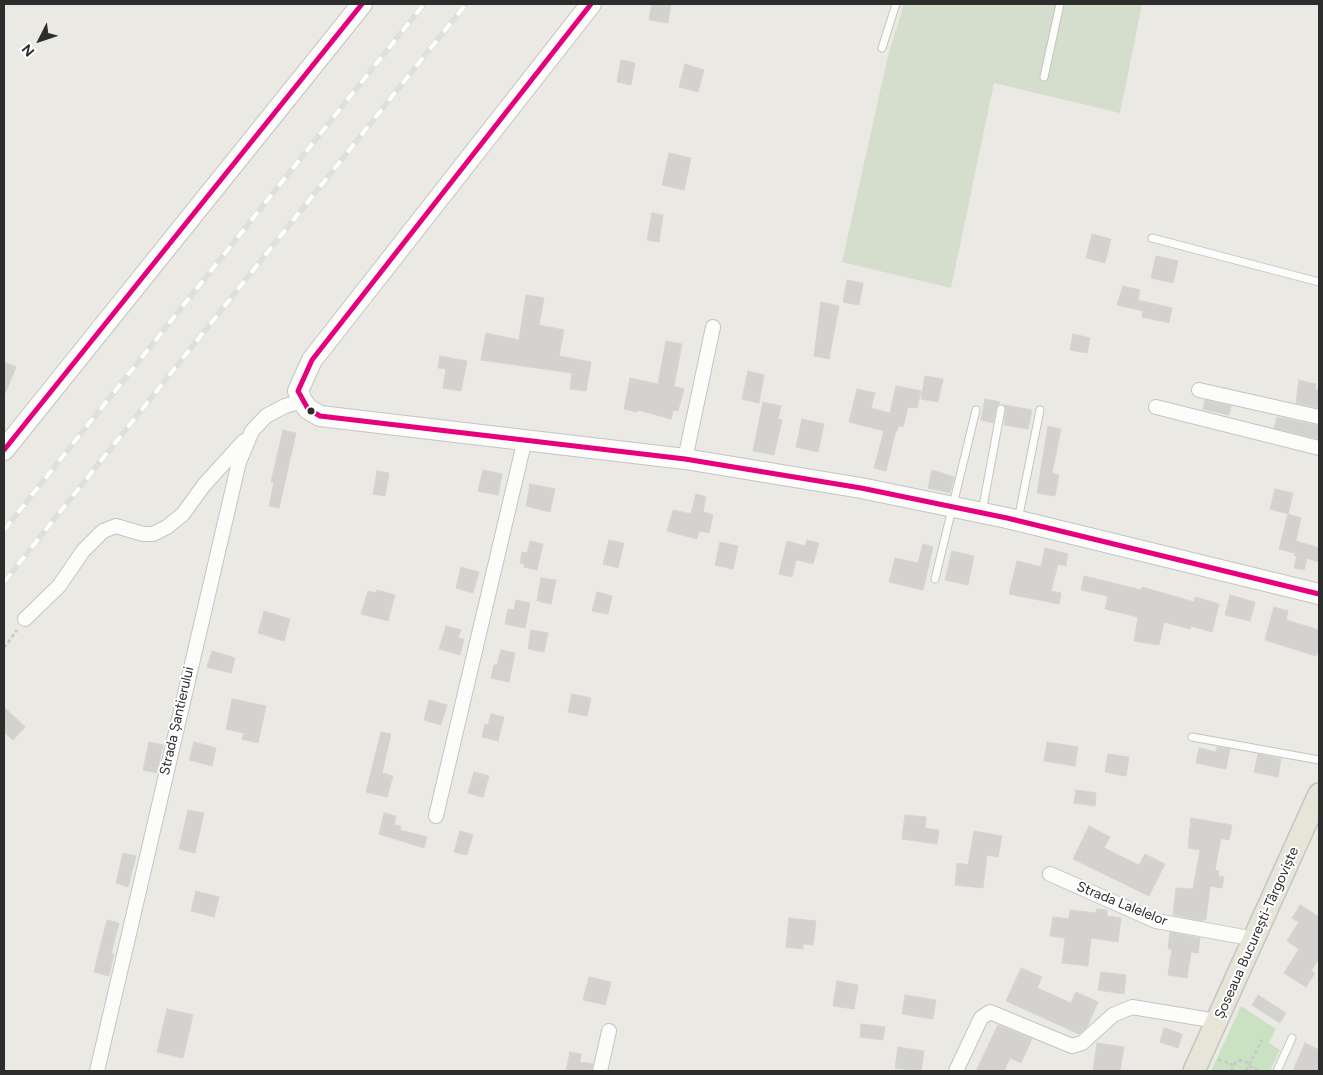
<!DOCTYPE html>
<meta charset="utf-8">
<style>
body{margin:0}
#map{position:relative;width:1323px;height:1075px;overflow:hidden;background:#eae9e4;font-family:Figtree,sans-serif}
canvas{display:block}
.frame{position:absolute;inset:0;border:5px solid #2d2d2d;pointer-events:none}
.north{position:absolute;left:15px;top:15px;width:50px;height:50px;-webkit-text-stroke:4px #fff;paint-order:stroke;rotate:229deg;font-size:14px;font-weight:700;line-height:20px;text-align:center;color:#2d2d2d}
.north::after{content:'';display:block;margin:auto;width:18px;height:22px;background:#2d2d2d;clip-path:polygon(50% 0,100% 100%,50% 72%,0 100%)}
</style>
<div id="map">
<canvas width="1323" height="1075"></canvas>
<div class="frame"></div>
<div class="north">N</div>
</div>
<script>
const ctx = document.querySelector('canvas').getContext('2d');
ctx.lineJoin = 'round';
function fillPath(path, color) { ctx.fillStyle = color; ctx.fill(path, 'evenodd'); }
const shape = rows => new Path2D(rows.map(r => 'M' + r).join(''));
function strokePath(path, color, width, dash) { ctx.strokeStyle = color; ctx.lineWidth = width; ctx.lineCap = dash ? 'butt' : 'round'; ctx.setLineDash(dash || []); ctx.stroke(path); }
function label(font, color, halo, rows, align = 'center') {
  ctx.font = font + ' Figtree,sans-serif'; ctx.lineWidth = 4; ctx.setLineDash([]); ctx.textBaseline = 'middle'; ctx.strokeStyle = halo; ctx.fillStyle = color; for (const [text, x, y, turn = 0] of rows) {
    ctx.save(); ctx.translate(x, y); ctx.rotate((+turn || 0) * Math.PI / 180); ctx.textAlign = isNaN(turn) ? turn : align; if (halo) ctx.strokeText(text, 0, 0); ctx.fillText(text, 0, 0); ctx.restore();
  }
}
const green = shape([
 [1241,1006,1276,1029,1269,1043,1280,1050,1270,1071,1211,1071]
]);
const cemetery = shape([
 [904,4,1142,4,1120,113,994,83,951,288,842,262,888,56]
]);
const building = shape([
 [652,4,671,4,668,23,649,20,652,4],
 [621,60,635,63,631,85,617,82,621,60],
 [685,64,704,70,698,92,679,87,685,64],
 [669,153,691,158,684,190,662,185,669,153],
 [652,213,663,215,659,242,647,240,652,213],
 [1092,234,1111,239,1105,263,1086,258,1092,234],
 [1156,256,1178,261,1173,283,1151,278,1156,256],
 [847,280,863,283,859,305,843,302,847,280],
 [1123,286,1140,290,1138,300,1172,308,1169,323,1142,317,1143,311,1117,305,1123,286],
 [526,295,544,298,539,325,564,330,559,356,591,362,586,391,570,389,572,373,481,360,486,333,519,340,526,295],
 [821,302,839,306,829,359,814,356,821,302],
 [1073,334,1090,338,1087,353,1070,350,1073,334],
 [666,341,682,344,674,386,684,389,678,411,673,410,671,419,638,410,637,412,624,409,630,378,658,384,666,341],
 [440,356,467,361,461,391,443,388,446,369,438,368,440,356],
 [4,362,16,367,4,396,4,362],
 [748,371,764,375,759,403,742,399,748,371],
 [925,376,943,379,938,402,921,399,925,376],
 [1299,380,1316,384,1315,389,1319,390,1319,408,1296,403,1299,380],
 [896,386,921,391,917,408,908,407,903,427,899,426,895,434,886,471,874,468,884,431,849,422,857,389,875,393,871,408,890,413,896,386],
 [985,399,1000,402,996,408,993,423,981,420,985,399],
 [1205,400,1231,406,1229,415,1203,409,1205,400],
 [763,402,781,406,778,419,782,420,774,455,753,451,763,402],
 [1004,405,1032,410,1028,429,1004,425,1006,409,1004,405],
 [1277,417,1319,426,1319,439,1274,428,1277,417],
 [802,419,824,424,818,452,796,447,802,419],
 [1048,426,1061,429,1052,473,1059,475,1055,496,1037,493,1048,426],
 [283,430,296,433,279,508,269,506,274,482,271,482,283,430],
 [483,470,502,474,498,495,478,491,483,470],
 [932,470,954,477,950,493,928,488,932,470],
 [377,471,389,473,385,496,373,494,377,471],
 [530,484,555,489,550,512,526,506,530,484],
 [1275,489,1293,493,1288,514,1270,509,1275,489],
 [696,494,706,497,703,512,713,515,709,533,699,531,697,539,667,531,673,510,691,514,696,494],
 [1288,514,1301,518,1296,541,1319,548,1319,562,1307,558,1304,570,1294,568,1297,556,1294,555,1295,553,1279,549,1288,514],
 [609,540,624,543,618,568,603,564,609,540],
 [807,540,819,543,813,564,796,560,792,577,779,574,787,541,805,546,807,540],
 [530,541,543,544,537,570,524,567,524,564,520,563,522,552,527,553,530,541],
 [720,542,738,546,733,569,715,565,720,542],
 [923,544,933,547,923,590,889,582,895,558,918,563,923,544],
 [1045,548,1068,554,1066,566,1058,564,1051,591,1061,593,1059,604,1009,594,1017,561,1041,567,1045,548],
 [952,551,974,556,968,585,945,580,952,551],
 [461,567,479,572,473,593,456,588,461,567],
 [1084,576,1141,590,1142,587,1194,602,1195,597,1219,604,1212,632,1191,626,1190,629,1164,622,1159,645,1134,641,1138,617,1105,609,1108,596,1081,590,1084,576],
 [541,578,556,580,551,604,537,601,541,578],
 [377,590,395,595,388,621,361,614,368,591,376,593,377,590],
 [597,592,612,596,608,614,592,611,597,592],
 [1230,595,1255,602,1250,621,1225,615,1230,595],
 [516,600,530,603,525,628,505,624,508,609,514,610,516,600],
 [1274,607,1288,611,1286,620,1319,630,1319,647,1316,656,1265,640,1274,607],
 [264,611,290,619,284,641,258,633,264,611],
 [446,626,461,630,458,638,464,639,460,655,439,649,446,626],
 [531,630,548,633,544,652,528,649,531,630],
 [501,650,515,653,509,682,491,678,494,665,497,665,501,650],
 [212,651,235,658,231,673,207,667,212,651],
 [572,694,591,698,587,716,568,712,572,694],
 [232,699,266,706,258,743,242,739,244,733,226,729,232,699],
 [429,700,447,705,441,725,424,720,429,700],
 [4,707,25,727,13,740,4,732,4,707],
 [491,714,504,717,498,741,482,737,485,724,488,725,491,714],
 [381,732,391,734,382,773,393,776,387,797,366,792,381,732],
 [149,742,163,745,157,773,143,770,149,742],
 [194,742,216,748,212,766,189,760,194,742],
 [1047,742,1078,747,1075,766,1044,761,1047,742],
 [1217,747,1230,749,1226,769,1196,763,1199,748,1216,752,1217,747],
 [1108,754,1129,757,1126,776,1105,772,1108,754],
 [1258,754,1281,759,1278,777,1254,772,1258,754],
 [474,772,489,776,483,797,468,793,474,772],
 [1076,790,1096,793,1095,806,1074,803,1076,790],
 [188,810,204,813,195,853,179,849,188,810],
 [384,813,396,816,394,825,401,826,400,830,427,837,424,848,379,834,384,813],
 [905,815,926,817,925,828,939,830,937,844,902,839,905,815],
 [1191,818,1232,825,1229,840,1221,838,1215,870,1219,871,1218,876,1224,877,1222,888,1210,886,1206,919,1202,921,1173,915,1176,888,1193,889,1200,850,1188,848,1191,818],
 [1089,826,1110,837,1104,848,1139,865,1145,854,1165,864,1149,896,1073,859,1089,826],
 [460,831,473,835,467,855,454,852,460,831],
 [974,831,1002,836,998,857,987,855,983,888,955,885,957,863,968,865,974,831],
 [123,853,136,856,128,887,116,883,123,853],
 [196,891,219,897,214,917,191,911,196,891],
 [1300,905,1319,917,1319,958,1311,971,1315,973,1306,987,1284,973,1299,949,1287,941,1299,922,1292,918,1300,905],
 [1097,909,1107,910,1107,916,1121,918,1118,942,1091,938,1088,966,1062,963,1065,938,1050,936,1053,917,1069,919,1070,910,1096,913,1097,909],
 [789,918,816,921,813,945,803,944,803,949,786,947,789,918],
 [107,920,119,923,111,954,114,954,109,976,94,972,107,920],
 [1170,932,1200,938,1198,953,1191,952,1187,978,1168,975,1172,949,1168,949,1170,932],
 [1021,968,1042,977,1037,988,1071,1003,1076,992,1098,1002,1087,1027,1079,1034,1006,1001,1021,968],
 [1101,972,1126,975,1124,994,1098,990,1101,972],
 [589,977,611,982,605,1005,583,1000,589,977],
 [837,981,858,985,854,1009,833,1006,837,981],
 [905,995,936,1000,933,1019,902,1014,905,995],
 [1258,995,1286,1013,1280,1023,1252,1005,1258,995],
 [167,1009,193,1015,183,1058,157,1052,167,1009],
 [861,1024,885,1027,883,1040,860,1037,861,1024],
 [998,1025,1032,1039,1021,1063,1010,1058,1004,1071,976,1071,998,1025],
 [1164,1028,1182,1034,1178,1048,1160,1042,1164,1028],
 [1097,1043,1124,1047,1120,1071,1093,1071,1097,1043],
 [1305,1043,1319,1050,1319,1071,1293,1071,1305,1043],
 [898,1047,924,1051,921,1071,895,1068,898,1047],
 [570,1052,581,1054,580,1062,593,1064,591,1071,566,1071,570,1052]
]);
const path = shape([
 [4,648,17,630],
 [1218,1059,1233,1065],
 [1249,1066,1261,1071],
 [1231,1071,1236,1062,1240,1060,1250,1063],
 [1246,1071,1262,1040]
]);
const service = shape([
 [882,48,896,4],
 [1044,77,1060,4],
 [1152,238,1319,282],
 [982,512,1001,409],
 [1018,520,1040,410],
 [935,579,976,410],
 [1192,737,1319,760],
 [1277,1071,1292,1038]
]);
const minor = shape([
 [1199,390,1319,417],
 [1156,407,1319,448],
 [685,459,713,327],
 [25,619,59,586,83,551,103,531,116,526,143,534,153,534,167,527,183,514,204,485,244,441],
 [436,816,525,439],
 [1050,874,1156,921,1255,939],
 [97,1071,239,462,252,431,266,416,285,406,302,401],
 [600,1071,609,1031],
 [956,1071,981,1018,990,1012,1072,1046,1082,1043,1113,1015,1132,1007,1217,1021]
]);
const secondary = shape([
 [591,4,312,360,298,391,302,401,308,409,320,416,685,459,861,488,1007,518,1319,594],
 [4,450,362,4]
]);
const primary = shape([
 [1194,1071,1319,794]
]);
const rail = shape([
 [4,530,424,4],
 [4,582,466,4]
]);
const bus1 = shape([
 [591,4,312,360,298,391,308,409,320,416,685,459,861,488,1007,518,1319,594],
 [4,450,362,4]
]);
const markers = [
 [311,411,4.5,"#2d2d2d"]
];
const streetNames = [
 ["Strada Șantierului",177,721,-77],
 ["Strada Lalelelor",1122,904,22],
 ["Șoseaua București-Târgoviște",1257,933,-66]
];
fillPath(green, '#cae2c1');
fillPath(cemetery, '#d5ddcd');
fillPath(building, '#d3d2cf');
strokePath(building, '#d5d4d0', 1);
strokePath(service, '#c4c4c4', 9);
strokePath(minor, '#c4c4c4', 16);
strokePath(secondary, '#c4c4c4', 22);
strokePath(primary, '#c6c5c3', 24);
strokePath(path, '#c8c8c8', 2.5, [4, 2.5]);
strokePath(service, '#fcfcfb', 7);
strokePath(minor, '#fcfcfb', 14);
strokePath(secondary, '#fcfcfb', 20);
strokePath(primary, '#e6e5d7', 21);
strokePath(rail, '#dfdfe0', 5.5);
strokePath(rail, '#fff', 4, [11]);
strokePath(bus1, '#e5007d', 5);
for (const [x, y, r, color] of markers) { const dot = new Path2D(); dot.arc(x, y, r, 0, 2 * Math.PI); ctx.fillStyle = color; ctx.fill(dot); strokePath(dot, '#fff', 2); }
label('14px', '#2d2d2d', '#fff', streetNames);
</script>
